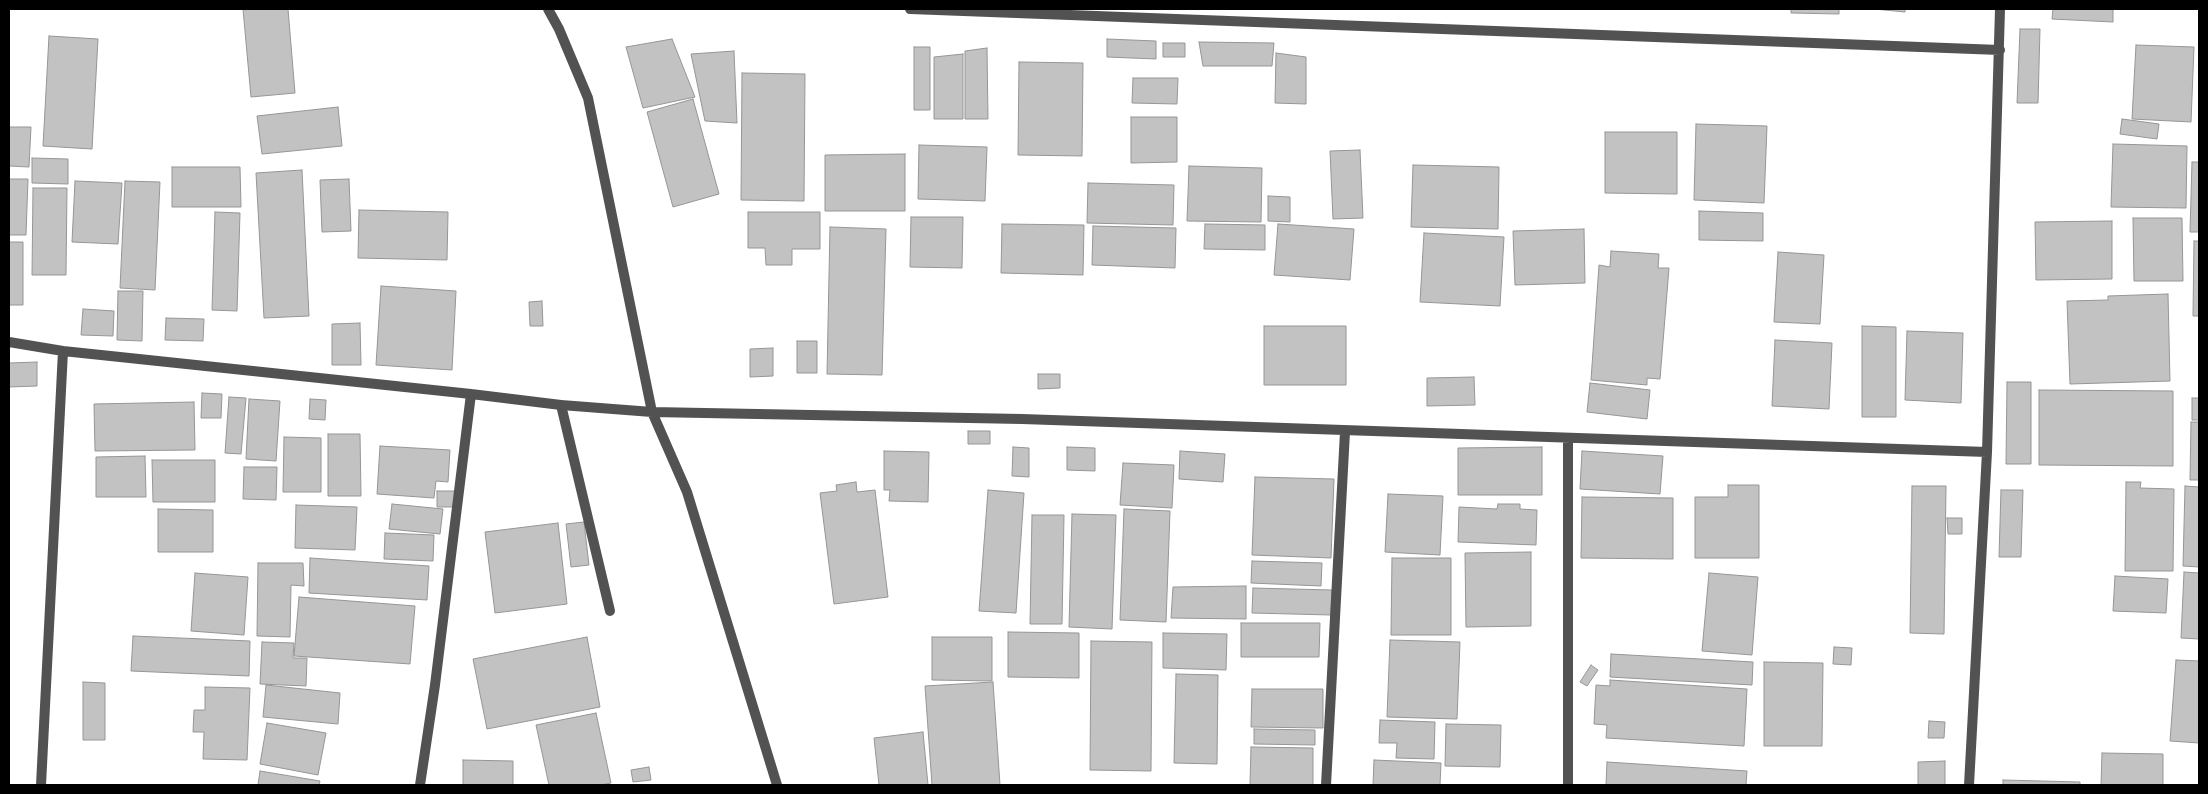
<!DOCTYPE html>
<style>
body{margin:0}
#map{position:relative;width:2208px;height:794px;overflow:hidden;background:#fff;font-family:Signika,sans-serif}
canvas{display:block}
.frame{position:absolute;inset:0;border:10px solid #000;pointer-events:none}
</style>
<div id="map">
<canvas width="2208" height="794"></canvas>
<div class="frame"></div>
</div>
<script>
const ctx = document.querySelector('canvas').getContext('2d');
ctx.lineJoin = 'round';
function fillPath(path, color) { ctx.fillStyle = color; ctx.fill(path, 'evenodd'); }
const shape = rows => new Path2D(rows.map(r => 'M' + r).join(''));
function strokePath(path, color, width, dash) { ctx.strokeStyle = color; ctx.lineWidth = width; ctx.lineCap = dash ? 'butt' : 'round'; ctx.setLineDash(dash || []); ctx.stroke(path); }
const building = shape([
 [243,9,288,9,295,93,251,97,243,9],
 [1791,9,1839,9,1839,14,1791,13,1791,9],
 [1874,9,1905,9,1905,12,1874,9],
 [2053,9,2113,9,2113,22,2052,19,2053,9],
 [2020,29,2040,29,2038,103,2017,103,2020,29],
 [49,36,98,39,92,149,43,146,49,36],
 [672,39,695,97,643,108,626,47,672,39],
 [1107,39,1156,41,1156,59,1107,57,1107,39],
 [1199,42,1274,43,1272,66,1203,66,1199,42],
 [1163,43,1185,43,1185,57,1163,57,1163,43],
 [2136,45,2194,47,2191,122,2132,119,2136,45],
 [914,47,930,47,930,110,914,110,914,47],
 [987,48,988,119,965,119,965,51,987,48],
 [734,51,737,123,705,121,691,54,734,51],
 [1276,53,1306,57,1306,104,1275,103,1276,53],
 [963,54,963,119,934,119,934,57,963,54],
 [1019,62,1083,63,1082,156,1018,155,1019,62],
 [742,73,805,74,804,201,741,200,742,73],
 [1133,78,1178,78,1177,104,1132,103,1133,78],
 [693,99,719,194,673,207,647,112,693,99],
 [338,107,342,146,262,154,257,116,338,107],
 [1131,117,1177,117,1177,162,1131,163,1131,117],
 [2122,119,2159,124,2157,139,2120,134,2122,119],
 [1696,124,1767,126,1764,203,1694,200,1696,124],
 [9,127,31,127,29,167,9,166,9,127],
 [1605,132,1677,132,1677,194,1605,193,1605,132],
 [2113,144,2187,146,2186,208,2111,207,2113,144],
 [919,145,987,147,985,201,918,199,919,145],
 [1360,150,1363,218,1333,219,1330,151,1360,150],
 [905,154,905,211,825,211,825,155,905,154],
 [32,158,68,159,68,184,32,183,32,158],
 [2192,162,2199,162,2199,232,2190,232,2192,162],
 [1413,165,1499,167,1498,229,1411,227,1413,165],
 [1189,166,1262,168,1261,222,1187,221,1189,166],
 [172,167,240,167,241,207,172,207,172,167],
 [302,170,309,316,264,318,256,173,302,170],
 [9,179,28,179,26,235,9,235,9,179],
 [349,179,351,231,322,232,320,180,349,179],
 [75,181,122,183,118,244,72,242,75,181],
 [125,181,160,182,155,290,120,288,125,181],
 [1088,183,1174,185,1173,225,1087,223,1088,183],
 [33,188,67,188,66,275,32,275,33,188],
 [1268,196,1290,197,1290,222,1268,221,1268,196],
 [359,210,448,212,447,260,358,258,359,210],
 [1699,211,1763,213,1763,241,1699,240,1699,211],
 [215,212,240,213,237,311,212,310,215,212],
 [748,212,820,212,820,249,792,249,792,265,766,265,765,248,748,248,748,212],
 [911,217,963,217,962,268,910,267,911,217],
 [2133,218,2182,218,2183,281,2134,281,2133,218],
 [2112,221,2112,279,2036,280,2035,222,2112,221],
 [1002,224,1084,225,1083,275,1001,273,1002,224],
 [1205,224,1265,225,1265,250,1204,249,1205,224],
 [1278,224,1354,229,1350,280,1274,275,1278,224],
 [1093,226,1176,228,1175,268,1092,265,1093,226],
 [830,227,886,229,882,375,827,374,830,227],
 [1584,229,1585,283,1515,285,1513,231,1584,229],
 [1424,233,1504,237,1500,306,1420,302,1424,233],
 [2194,241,2199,241,2199,316,2193,316,2194,241],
 [9,242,23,242,23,305,9,305,9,242],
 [1611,251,1659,254,1658,268,1669,268,1660,379,1647,378,1647,385,1591,380,1599,265,1610,267,1611,251],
 [1778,252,1824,255,1820,324,1774,322,1778,252],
 [381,286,456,291,452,370,376,365,381,286],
 [118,291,143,291,142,341,117,340,118,291],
 [2168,294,2170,381,2070,384,2067,301,2108,300,2108,296,2168,294],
 [542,301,543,326,530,326,529,302,542,301],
 [83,309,114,311,113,336,81,335,83,309],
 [166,318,204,319,203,341,165,340,166,318],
 [360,323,361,365,332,365,332,324,360,323],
 [1264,326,1346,326,1346,385,1264,385,1264,326],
 [1862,326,1896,327,1896,417,1862,417,1862,326],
 [1907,331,1963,333,1961,403,1905,400,1907,331],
 [1775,340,1832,343,1829,409,1772,406,1775,340],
 [797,341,817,341,817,373,797,373,797,341],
 [773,348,773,376,750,377,750,349,773,348],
 [37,362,37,386,9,387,9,363,37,362],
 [1038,374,1060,374,1060,388,1038,389,1038,374],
 [1474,377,1475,405,1427,406,1427,378,1474,377],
 [2007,382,2031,382,2031,464,2006,464,2007,382],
 [1590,383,1650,390,1647,419,1587,412,1590,383],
 [2039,390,2173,391,2173,466,2039,465,2039,390],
 [202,393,222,394,221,418,201,418,202,393],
 [229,397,246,398,241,454,225,453,229,397],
 [2192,398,2199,398,2199,420,2192,420,2192,398],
 [249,399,280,401,276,461,246,459,249,399],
 [310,399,326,400,325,420,309,419,310,399],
 [194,402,195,450,95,451,94,404,194,402],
 [2191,422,2199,422,2199,480,2190,480,2191,422],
 [968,431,990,431,990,444,968,444,968,431],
 [328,434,360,434,361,496,328,496,328,434],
 [284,437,321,438,321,492,283,492,284,437],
 [380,446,450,450,448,482,436,481,434,498,377,494,380,446],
 [1013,447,1029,448,1029,477,1012,476,1013,447],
 [1067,447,1095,448,1095,471,1067,470,1067,447],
 [1542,447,1542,495,1458,495,1458,448,1542,447],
 [884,451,929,452,928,502,889,501,890,490,884,490,884,451],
 [1180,451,1225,454,1223,482,1179,479,1180,451],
 [1582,451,1663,456,1660,494,1580,489,1582,451],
 [145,456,146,497,96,497,96,457,145,456],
 [152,460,215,460,215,502,153,502,152,460],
 [1123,463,1174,465,1172,508,1120,505,1123,463],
 [244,467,277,467,276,500,243,499,244,467],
 [1255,477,1334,479,1331,558,1252,555,1255,477],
 [856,482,857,492,875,490,888,597,834,604,820,493,837,491,836,485,856,482],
 [2126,482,2141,482,2140,488,2174,489,2173,571,2125,571,2126,482],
 [1728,485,1759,485,1759,558,1695,558,1695,497,1728,497,1728,485],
 [1912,486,1946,486,1944,634,1910,633,1912,486],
 [2185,486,2199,487,2199,567,2183,566,2185,486],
 [988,490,1024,493,1016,613,979,611,988,490],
 [2001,490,2023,490,2021,557,1999,557,2001,490],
 [437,491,456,491,456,507,437,507,437,491],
 [1388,494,1443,496,1440,555,1385,552,1388,494],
 [1582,497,1673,498,1673,559,1581,558,1582,497],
 [392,504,443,509,440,534,389,529,392,504],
 [1498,504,1520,504,1520,509,1537,510,1536,545,1458,542,1459,507,1497,509,1498,504],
 [296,505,357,507,355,550,295,548,296,505],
 [158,509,213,510,213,552,158,552,158,509],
 [1124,509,1170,511,1166,622,1120,620,1124,509],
 [1072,514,1116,515,1112,629,1069,627,1072,514],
 [1032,515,1064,515,1062,624,1030,624,1032,515],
 [1947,518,1962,518,1962,534,1948,534,1947,518],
 [584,522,589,565,571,567,566,524,584,522],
 [558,523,567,604,495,613,485,532,558,523],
 [385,533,434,535,433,561,384,559,385,533],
 [1531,552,1531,626,1466,627,1465,553,1531,552],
 [310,558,429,566,427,600,309,593,310,558],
 [1392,558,1451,558,1451,635,1391,635,1392,558],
 [1252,561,1322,563,1321,586,1251,583,1252,561],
 [258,563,303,563,304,586,291,585,290,637,257,636,258,563],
 [2184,572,2199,573,2199,639,2181,638,2184,572],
 [195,573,248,577,244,635,191,631,195,573],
 [1709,573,1758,577,1752,655,1702,651,1709,573],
 [2115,576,2168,579,2166,613,2113,611,2115,576],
 [1246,586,1246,619,1171,618,1173,587,1246,586],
 [1253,588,1332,590,1331,615,1252,613,1253,588],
 [299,597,415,606,410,664,294,656,299,597],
 [1241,623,1320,623,1319,657,1241,657,1241,623],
 [1008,632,1079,633,1079,678,1008,677,1008,632],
 [1163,633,1227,634,1226,670,1163,668,1163,633],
 [133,636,250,641,249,676,131,671,133,636],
 [587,637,600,707,487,729,473,659,587,637],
 [932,637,992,637,992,681,932,680,932,637],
 [1390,640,1460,642,1457,719,1387,717,1390,640],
 [1091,641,1152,642,1151,771,1090,770,1091,641],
 [262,642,294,643,293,658,307,658,306,686,260,684,262,642],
 [1834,647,1852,648,1851,665,1833,664,1834,647],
 [1611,654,1753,662,1752,685,1610,677,1611,654],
 [2176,660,2199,661,2199,743,2170,741,2176,660],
 [1764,662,1823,663,1822,746,1764,746,1764,662],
 [1591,665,1598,670,1587,686,1580,682,1591,665],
 [1176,674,1218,675,1217,764,1174,763,1176,674],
 [1610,680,1747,689,1744,746,1606,738,1607,725,1594,724,1596,685,1610,686,1610,680],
 [83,682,105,683,105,740,83,740,83,682],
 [993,682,1000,785,932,785,925,686,993,682],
 [266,685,340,693,338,724,263,717,266,685],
 [205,687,250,688,247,760,203,759,204,732,193,732,194,710,205,710,205,687],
 [1252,689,1323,689,1323,728,1251,727,1252,689],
 [596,713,611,783,600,785,549,785,536,725,596,713],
 [1380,720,1435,722,1434,759,1396,758,1397,743,1379,743,1380,720],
 [1929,721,1945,722,1944,738,1928,738,1929,721],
 [267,723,326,733,318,775,260,764,267,723],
 [1446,724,1501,725,1500,767,1445,766,1446,724],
 [1254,729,1315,730,1315,745,1254,744,1254,729],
 [923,732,928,785,879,785,874,738,923,732],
 [1251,747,1313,748,1313,785,1250,785,1251,747],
 [2102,753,2163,754,2163,785,2101,785,2102,753],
 [463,760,513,761,513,785,463,785,463,760],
 [1374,760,1441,763,1440,785,1373,785,1374,760],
 [1945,761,1945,785,1918,785,1918,762,1945,761],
 [1607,762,1747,771,1746,785,1606,785,1607,762],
 [649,767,651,780,633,782,631,770,649,767],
 [260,771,320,781,319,785,258,785,260,771],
 [2003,780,2080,782,2080,785,2003,785,2003,780]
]);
const service = shape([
 [561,405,610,611]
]);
const minor = shape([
 [548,9,559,29,588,98,652,412,687,492,777,785],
 [910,9,2000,50],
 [9,342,63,351,471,394,561,405,652,412,1022,419,1987,452],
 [41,785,63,351],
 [420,785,435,685,471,394],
 [1326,785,1345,432],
 [1568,785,1568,440],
 [1969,785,1987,452,2000,9]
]);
fillPath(building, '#c2c2c2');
strokePath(building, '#969696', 1);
strokePath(service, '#525252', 10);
strokePath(minor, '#525252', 10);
</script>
